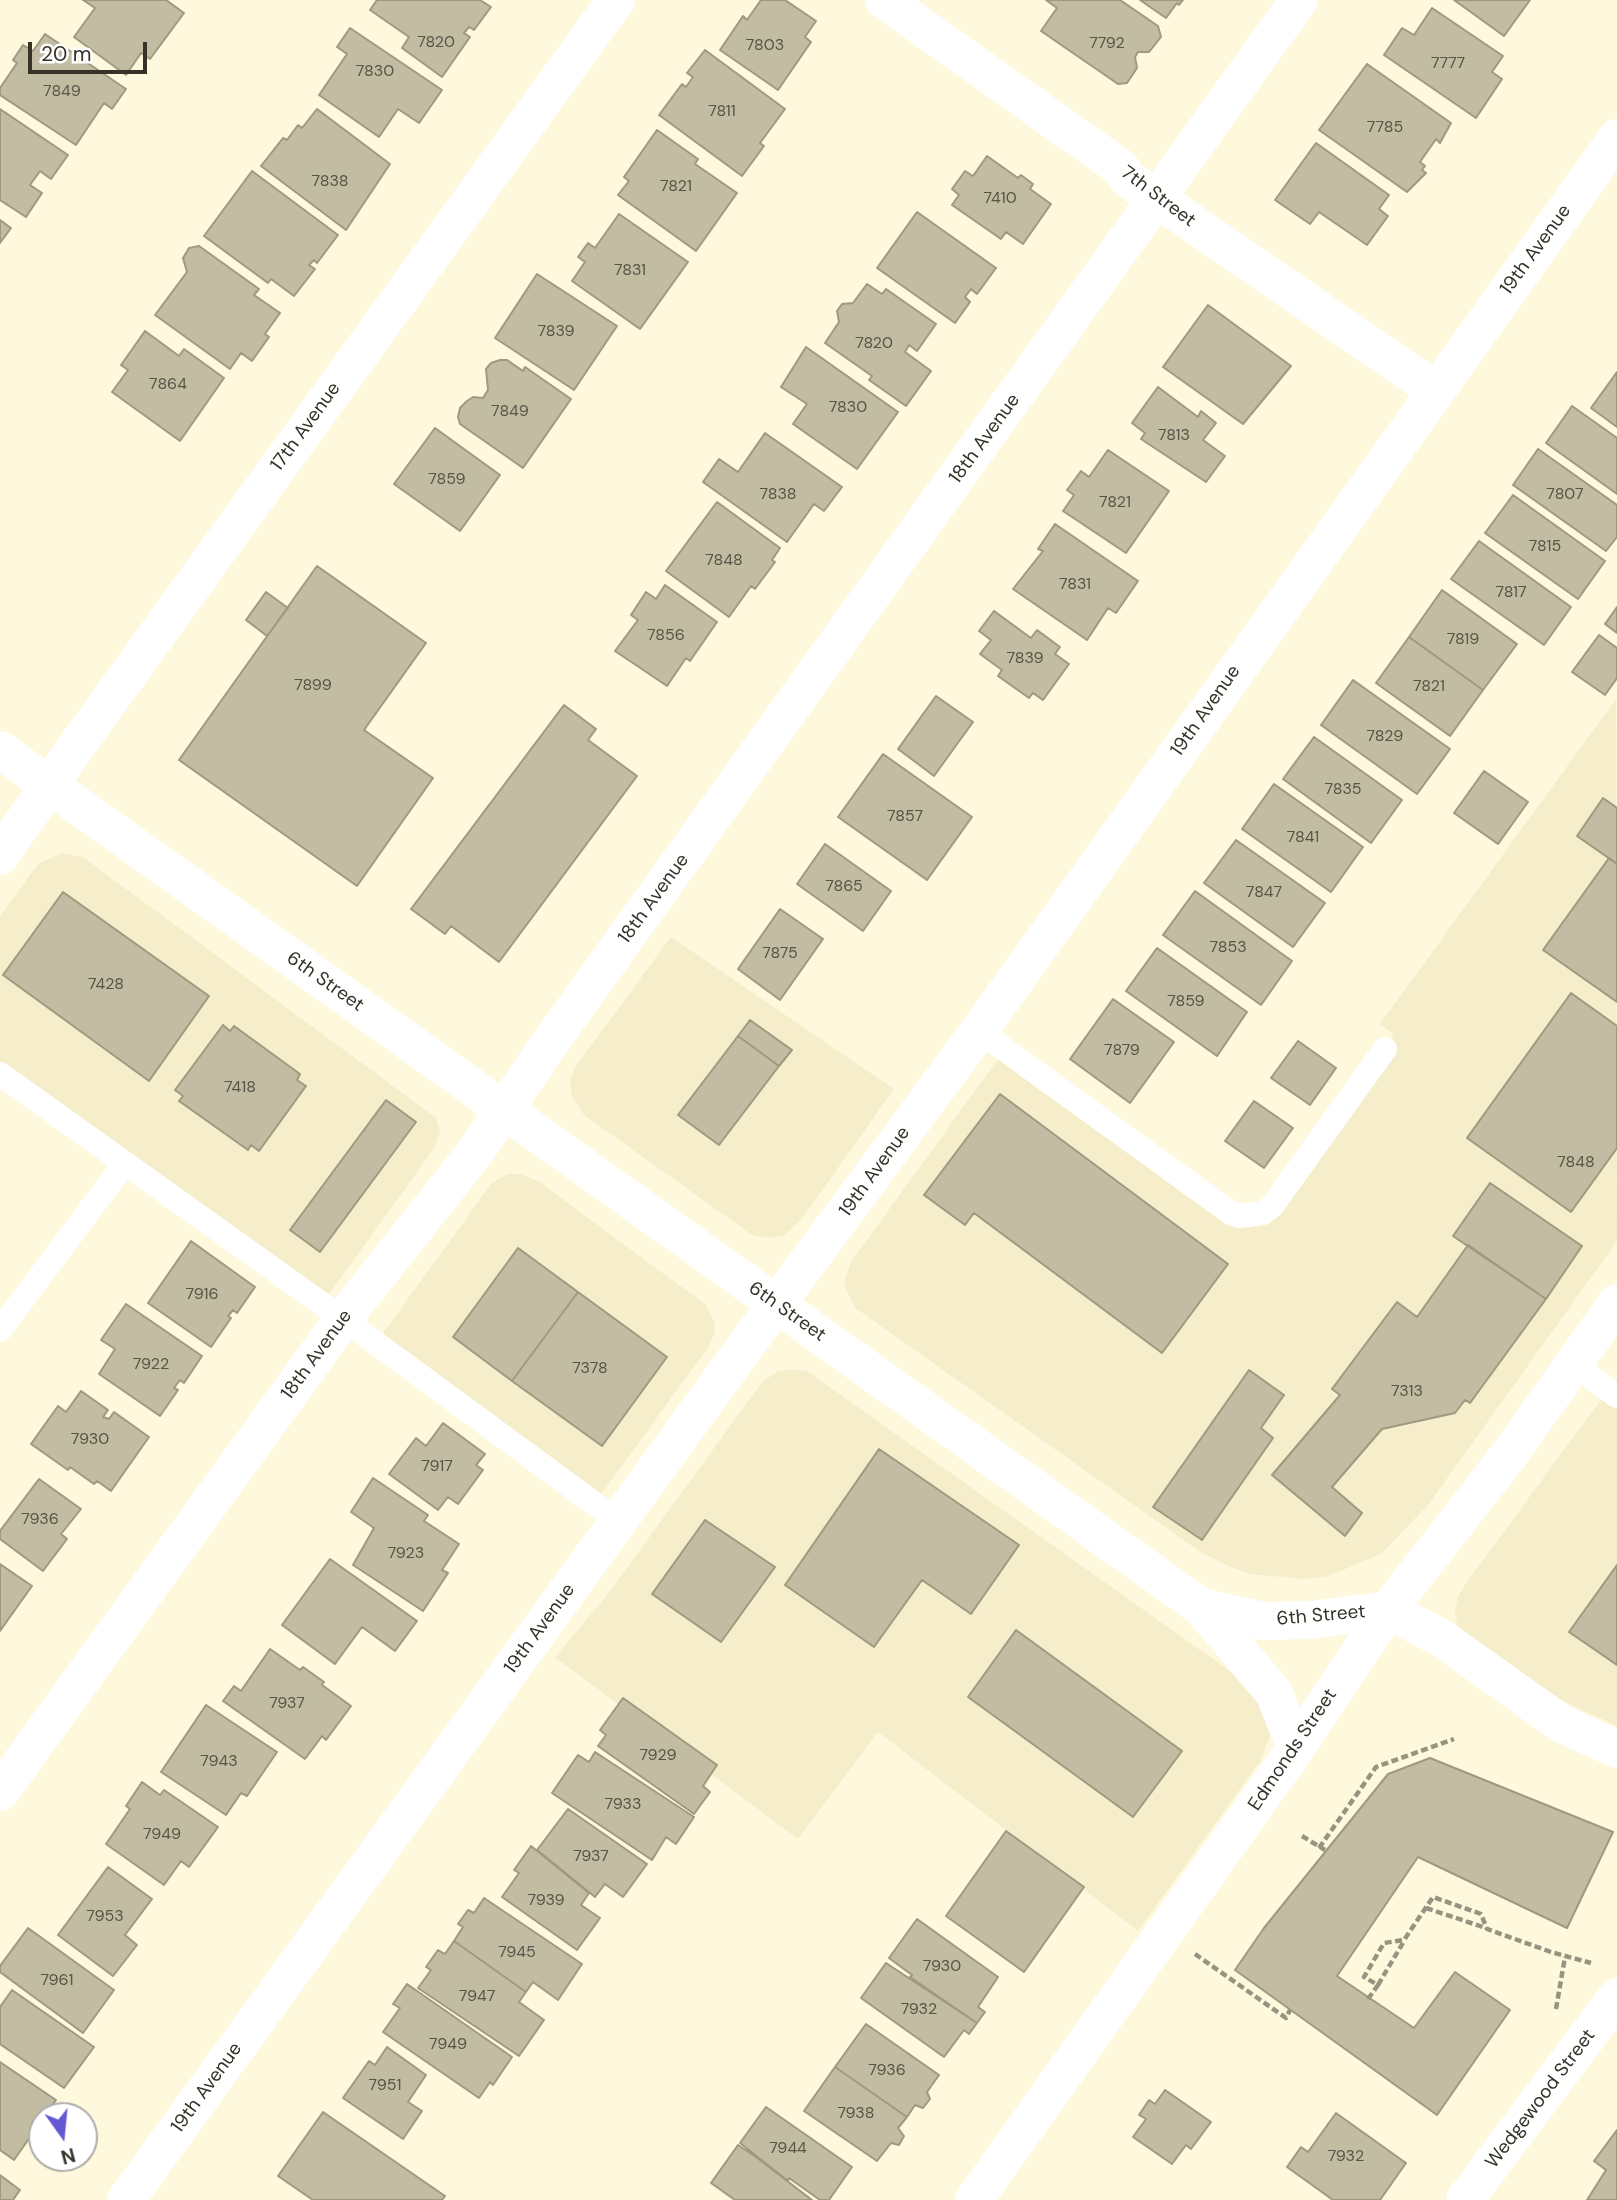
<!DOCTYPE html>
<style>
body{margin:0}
#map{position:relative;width:1617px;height:2200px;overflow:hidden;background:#fef8dd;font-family:"DM Sans",sans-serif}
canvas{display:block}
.north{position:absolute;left:28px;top:2102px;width:70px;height:70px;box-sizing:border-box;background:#fff;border:2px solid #aeada9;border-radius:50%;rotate:165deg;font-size:19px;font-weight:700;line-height:28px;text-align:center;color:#353228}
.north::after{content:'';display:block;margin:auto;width:24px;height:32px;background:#6559d3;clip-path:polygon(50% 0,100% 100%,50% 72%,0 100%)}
.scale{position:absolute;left:28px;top:42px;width:119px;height:32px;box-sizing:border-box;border:4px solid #353228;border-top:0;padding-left:9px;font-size:21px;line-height:24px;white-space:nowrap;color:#353228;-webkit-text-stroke:5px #fff;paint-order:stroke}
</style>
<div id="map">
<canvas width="1617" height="2200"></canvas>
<div class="north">N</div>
<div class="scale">20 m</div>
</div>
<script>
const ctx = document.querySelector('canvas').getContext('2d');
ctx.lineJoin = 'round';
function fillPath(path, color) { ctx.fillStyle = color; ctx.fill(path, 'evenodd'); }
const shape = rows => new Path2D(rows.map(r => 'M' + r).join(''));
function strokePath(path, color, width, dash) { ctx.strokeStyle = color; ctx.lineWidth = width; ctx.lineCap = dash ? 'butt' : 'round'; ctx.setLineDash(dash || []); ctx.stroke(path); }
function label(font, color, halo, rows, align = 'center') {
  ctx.font = font + ' "DM Sans",sans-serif'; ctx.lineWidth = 7; ctx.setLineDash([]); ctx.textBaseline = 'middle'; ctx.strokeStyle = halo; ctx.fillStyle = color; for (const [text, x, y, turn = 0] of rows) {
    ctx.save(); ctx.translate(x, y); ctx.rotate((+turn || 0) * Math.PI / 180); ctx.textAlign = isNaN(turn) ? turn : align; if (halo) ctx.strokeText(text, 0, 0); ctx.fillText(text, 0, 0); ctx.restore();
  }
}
const built = shape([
 [1616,699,1617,1241,1428,1505,1381,1554,1326,1577,1303,1579,1251,1574,1228,1566,1199,1551,854,1307,844,1283,851,1262,1006,1048,1250,1216,1385,1049,1394,1034,1380,1024],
 [61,853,83,857,436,1118,440,1131,435,1147,322,1304,0,1074,0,916,38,864],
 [671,937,894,1089,801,1220,783,1236,768,1238,752,1235,584,1115,572,1097,570,1081,575,1067],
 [508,1174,520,1174,538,1181,706,1305,714,1322,715,1331,709,1346,594,1504,375,1344,492,1183],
 [795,1369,807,1371,1258,1691,1271,1733,1261,1760,1138,1931,878,1732,798,1839,555,1657,608,1594,762,1382,778,1371],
 [1617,1378,1617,1726,1554,1697,1458,1629,1455,1613,1458,1596,1469,1579]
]);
const building = shape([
 [83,0,166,0,184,13,150,59,141,53,126,75,74,37,95,8,83,0],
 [377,0,480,0,491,7,474,30,469,27,464,33,470,37,442,77,402,48,409,37,370,10,377,0],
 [761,0,785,0,816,21,805,37,811,42,778,90,720,50,743,16,747,20,761,0],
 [1046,0,1120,0,1158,26,1161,37,1149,52,1138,52,1135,57,1137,68,1127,83,1118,84,1041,31,1057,8,1046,0],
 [1140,0,1183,0,1179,5,1177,3,1166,18,1140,0],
 [1454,0,1530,0,1504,36,1454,0],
 [1432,8,1503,56,1492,72,1502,79,1476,118,1384,55,1402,28,1414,35,1432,8],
 [350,28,442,90,419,123,398,109,379,137,319,95,347,54,337,47,350,28],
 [45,34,126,89,112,109,104,103,76,145,0,95,0,88,17,63,13,60,23,45,33,51,45,34],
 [705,50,785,109,760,143,764,146,742,176,659,115,682,84,686,87,693,77,687,73,705,50],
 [1367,64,1451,123,1440,143,1436,139,1420,162,1425,166,1422,170,1426,173,1407,192,1319,130,1367,64],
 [0,109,68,155,51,179,40,171,30,185,42,193,26,217,0,200,0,109],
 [317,109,390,164,346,230,261,166,283,138,287,140,298,125,302,128,317,109],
 [657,130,698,159,695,164,737,193,696,251,618,195,629,181,624,177,657,130],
 [1316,143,1389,195,1379,209,1388,216,1367,245,1319,212,1310,224,1275,200,1316,143],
 [987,156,1018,178,1021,175,1033,184,1030,189,1051,204,1023,244,1006,232,1001,239,952,205,959,195,952,189,965,171,973,176,987,156],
 [252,171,338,235,317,263,314,260,309,265,315,269,294,296,271,279,268,283,204,236,252,171],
 [917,212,996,268,977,294,971,289,965,297,970,302,955,323,877,268,917,212],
 [619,214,688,262,640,329,572,281,585,262,578,257,588,243,595,248,619,214],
 [0,220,11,228,0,243,0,220],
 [199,246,259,289,254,295,280,313,265,334,269,337,252,361,241,353,230,369,155,315,187,272,183,258,189,248,199,246],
 [537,274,617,326,574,390,495,338,537,274],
 [867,284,882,294,886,289,936,324,917,351,909,345,905,352,931,371,906,406,869,380,872,376,825,343,839,322,837,311,842,304,853,303,867,284],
 [1208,305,1291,366,1243,424,1163,367,1208,305],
 [145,331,179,356,184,349,224,378,180,441,112,392,128,370,121,365,145,331],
 [806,347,898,412,857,469,793,424,807,404,781,387,806,347],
 [500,360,507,360,523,371,525,367,571,399,523,468,460,424,458,417,460,408,467,401,473,397,483,398,488,390,486,369,491,363,500,360],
 [1617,372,1617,427,1591,408,1617,372],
 [1158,387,1198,417,1201,411,1216,423,1203,440,1225,456,1206,482,1141,439,1145,433,1132,423,1158,387],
 [1572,406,1617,438,1617,494,1546,443,1572,406],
 [435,428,500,475,460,531,394,484,435,428],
 [765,433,842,487,824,511,814,504,787,542,703,482,719,459,738,472,765,433],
 [1538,449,1617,505,1617,537,1606,551,1513,485,1538,449],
 [1108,450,1169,491,1126,553,1063,511,1074,495,1067,490,1081,471,1089,477,1108,450],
 [1513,495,1605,561,1578,599,1485,533,1513,495],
 [717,502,780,548,772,560,775,562,755,589,751,586,729,617,666,571,717,502],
 [1055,524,1138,581,1116,613,1108,608,1087,640,1013,589,1043,551,1038,549,1055,524],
 [1479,541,1571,607,1544,645,1451,579,1479,541],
 [317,566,426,643,364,730,433,778,357,886,179,760,317,566],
 [665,585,717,622,690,661,686,658,667,686,615,651,638,620,631,615,646,592,656,599,665,585],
 [1442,590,1517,644,1483,690,1409,637,1442,590],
 [266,592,288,608,267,636,246,620,266,592],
 [1617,607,1617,633,1605,624,1617,607],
 [994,611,1031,638,1037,630,1060,647,1055,654,1069,664,1043,700,1033,693,1029,698,998,676,1002,670,980,654,991,640,979,631,994,611],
 [1599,635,1617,648,1617,678,1605,695,1572,672,1599,635],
 [1409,637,1483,690,1450,736,1376,683,1409,637],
 [1353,680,1450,749,1417,794,1321,725,1353,680],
 [936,696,973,722,934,776,898,749,936,696],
 [564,705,596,729,588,740,637,776,499,962,451,926,445,934,411,909,564,705],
 [1314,737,1402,800,1371,843,1283,779,1314,737],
 [883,754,972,817,927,880,838,817,883,754],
 [1484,771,1528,802,1498,844,1454,813,1484,771],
 [1274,784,1363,847,1331,892,1242,829,1274,784],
 [1603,798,1617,808,1617,864,1577,836,1603,798],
 [1236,840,1325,903,1293,947,1204,883,1236,840],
 [825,844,891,891,863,931,797,884,825,844],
 [1609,858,1617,864,1617,1002,1543,950,1609,858],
 [1195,891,1292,961,1261,1005,1163,935,1195,891],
 [63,892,209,996,149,1081,3,975,63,892],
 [780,909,823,939,780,1000,738,969,780,909],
 [1157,948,1247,1012,1217,1056,1126,991,1157,948],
 [1571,993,1617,1026,1617,1148,1571,1212,1467,1138,1571,993],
 [1113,999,1174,1042,1130,1103,1070,1059,1113,999],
 [750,1020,792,1050,779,1066,738,1036,750,1020],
 [223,1025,230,1031,234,1026,300,1074,297,1080,306,1086,259,1151,251,1145,248,1150,179,1101,183,1096,175,1090,223,1025],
 [738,1036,779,1066,719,1145,678,1115,738,1036],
 [1298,1041,1336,1068,1310,1105,1271,1078,1298,1041],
 [1000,1094,1228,1264,1162,1353,974,1213,965,1225,924,1195,1000,1094],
 [386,1100,416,1122,320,1252,290,1230,386,1100],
 [1254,1101,1293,1128,1264,1168,1225,1141,1254,1101],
 [1490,1183,1582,1246,1546,1299,1453,1236,1490,1183],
 [191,1241,255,1287,237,1313,233,1310,228,1316,231,1318,211,1347,148,1303,191,1241],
 [1468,1245,1546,1299,1470,1403,1465,1400,1455,1413,1382,1429,1332,1487,1362,1513,1345,1536,1272,1475,1340,1395,1332,1389,1397,1302,1417,1317,1468,1245],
 [518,1248,578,1292,512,1381,453,1337,518,1248],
 [578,1292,667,1357,602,1446,512,1381,578,1292],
 [126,1304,202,1356,184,1383,180,1380,174,1388,178,1390,160,1416,99,1374,115,1349,101,1340,126,1304],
 [1249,1370,1284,1395,1261,1428,1273,1438,1202,1540,1153,1507,1249,1370],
 [81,1391,108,1410,103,1417,109,1419,114,1412,149,1437,111,1491,97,1481,94,1484,70,1467,68,1470,31,1444,58,1406,66,1412,81,1391],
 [443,1423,485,1454,476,1465,483,1470,458,1504,448,1497,438,1510,389,1474,416,1438,426,1446,443,1423],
 [879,1449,1019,1545,971,1614,922,1580,874,1647,785,1585,879,1449],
 [373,1478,428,1515,424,1521,459,1544,442,1570,448,1573,423,1611,353,1565,374,1528,351,1512,373,1478],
 [39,1479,81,1509,61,1534,67,1539,43,1571,0,1539,0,1531,39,1479],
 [705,1520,775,1567,721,1642,652,1594,705,1520],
 [330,1559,417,1621,395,1651,362,1627,335,1664,282,1625,330,1559],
 [0,1564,32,1586,0,1631,0,1564],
 [1617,1565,1617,1665,1569,1632,1617,1565],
 [1016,1630,1182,1751,1133,1817,968,1697,1016,1630],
 [270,1649,300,1670,303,1667,324,1682,322,1685,351,1706,326,1740,322,1736,305,1759,223,1701,234,1686,241,1691,270,1649],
 [623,1698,717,1765,703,1786,710,1792,694,1814,598,1746,606,1735,600,1730,623,1698],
 [206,1705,277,1752,247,1796,241,1793,226,1815,161,1772,206,1705],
 [595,1752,694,1817,676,1844,666,1837,652,1860,552,1793,578,1755,589,1762,595,1752],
 [1430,1758,1613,1832,1567,1928,1418,1857,1337,1976,1414,2028,1455,1972,1510,2010,1437,2115,1235,1970,1264,1928,1388,1774,1430,1758],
 [142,1782,160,1795,164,1790,218,1827,189,1867,181,1861,164,1885,106,1844,130,1809,126,1806,142,1782],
 [568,1809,647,1864,623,1897,605,1884,595,1897,537,1850,568,1809],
 [1006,1831,1084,1887,1024,1972,946,1916,1006,1831],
 [531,1846,589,1893,581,1905,600,1918,577,1950,502,1897,519,1873,514,1870,531,1846],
 [108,1867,152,1899,125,1935,137,1945,113,1976,58,1935,108,1867],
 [484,1898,582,1964,558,2000,533,1982,526,1992,454,1941,463,1927,458,1924,468,1910,474,1913,484,1898],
 [917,1919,998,1977,978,2007,985,2012,977,2023,910,1977,912,1975,889,1958,917,1919],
 [28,1928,114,1990,83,2033,0,1972,0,1966,28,1928],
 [454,1941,526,1992,519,2002,544,2020,519,2056,418,1988,431,1970,426,1967,438,1950,445,1954,454,1941],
 [886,1963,977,2023,969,2034,964,2030,944,2057,861,1998,886,1963],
 [407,1984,512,2057,493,2085,490,2082,479,2098,383,2032,400,2008,393,2004,407,1984],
 [12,1990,94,2047,64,2088,0,2044,0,2007,12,1990],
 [866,2024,939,2075,927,2092,930,2099,923,2108,915,2105,907,2117,835,2067,866,2024],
 [387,2047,426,2075,408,2102,422,2111,403,2139,343,2098,369,2061,375,2065,387,2047],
 [0,2062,56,2100,14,2160,0,2150,0,2062],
 [835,2067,907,2117,898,2128,904,2136,899,2145,891,2143,877,2161,804,2111,835,2067],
 [1165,2090,1211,2122,1191,2149,1186,2145,1172,2164,1133,2137,1146,2119,1139,2115,1149,2100,1155,2104,1165,2090],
 [766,2107,852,2167,829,2200,820,2200,789,2178,788,2181,740,2143,766,2107],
 [323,2112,445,2196,442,2200,313,2200,278,2176,323,2112],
 [1336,2113,1406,2163,1380,2200,1333,2200,1287,2167,1301,2147,1308,2152,1336,2113],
 [1617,2130,1617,2200,1587,2200,1606,2170,1594,2161,1617,2130],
 [738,2145,756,2157,812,2200,735,2200,711,2183,738,2145],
 [0,2175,20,2190,13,2200,0,2200,0,2175]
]);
const path = shape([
 [1302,1836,1325,1850],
 [1319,1848,1376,1767,1454,1739],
 [1426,1908,1486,1928],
 [1195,1954,1286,2018,1290,2010],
 [1378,1985,1404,1941],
 [1368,1999,1378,1985,1364,1977,1384,1943,1404,1940,1433,1897,1481,1914,1487,1929,1551,1952,1591,1963],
 [1556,2009,1565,1957]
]);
const service = shape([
 [979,1031,1231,1213,1240,1216,1263,1213,1272,1206,1385,1049],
 [0,1074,343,1319,618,1521],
 [0,1330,125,1163],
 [1573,1364,1617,1396]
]);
const minor = shape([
 [884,0,1121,168,1127,178,1435,390],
 [0,856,83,737,616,0],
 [1388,1610,1441,1638,1562,1724,1617,1749],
 [0,1792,343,1319,476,1151,547,1047,1299,0],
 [126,2200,733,1363,979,1031,1617,138],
 [1465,2200,1617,1997]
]);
const tertiary = shape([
 [0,750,1201,1607,1263,1621,1311,1620,1388,1610],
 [1201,1607,1274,1693,1296,1748],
 [974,2200,1296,1748,1388,1610,1509,1455,1617,1303]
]);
const numberNames = [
 ["7820",436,43],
 ["7792",1107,44],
 ["7803",765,46],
 ["7777",1448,64],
 ["7830",375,72],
 ["7849",62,92],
 ["7811",722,112],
 ["7785",1385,128],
 ["7838",330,182],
 ["7821",676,187],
 ["7410",1000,199],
 ["7831",630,271],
 ["7839",556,332],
 ["7820",874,344],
 ["7864",168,385],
 ["7830",848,408],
 ["7849",510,412],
 ["7813",1174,436],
 ["7859",447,480],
 ["7838",778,495],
 ["7807",1565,495],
 ["7821",1115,503],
 ["7815",1545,547],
 ["7848",724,561],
 ["7831",1075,585],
 ["7817",1511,593],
 ["7856",666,636],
 ["7819",1463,640],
 ["7839",1025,659],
 ["7899",313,686],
 ["7821",1429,687],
 ["7829",1385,737],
 ["7835",1343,790],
 ["7857",905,817],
 ["7841",1303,838],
 ["7865",844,887],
 ["7847",1264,893],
 ["7853",1228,948],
 ["7875",780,954],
 ["7428",106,985],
 ["7859",1186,1002],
 ["7879",1122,1051],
 ["7418",240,1088],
 ["7848",1576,1163],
 ["7916",202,1295],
 ["7922",151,1365],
 ["7378",590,1369],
 ["7313",1407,1392],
 ["7930",90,1440],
 ["7917",437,1467],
 ["7936",40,1520],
 ["7923",406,1554],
 ["7937",287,1704],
 ["7929",658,1756],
 ["7943",219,1762],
 ["7933",623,1805],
 ["7949",162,1835],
 ["7937",591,1857],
 ["7939",546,1901],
 ["7953",105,1917],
 ["7945",517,1953],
 ["7930",942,1967],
 ["7961",57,1981],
 ["7947",477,1997],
 ["7932",919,2010],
 ["7949",448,2045],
 ["7936",887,2071],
 ["7951",385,2086],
 ["7938",856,2114],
 ["7944",788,2149],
 ["7932",1346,2157]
];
const streetNames = [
 ["7th Street",1158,197,37],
 ["19th Avenue",1536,250,-54],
 ["17th Avenue",306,427,-54],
 ["18th Avenue",985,439,-54],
 ["19th Avenue",1206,711,-55],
 ["18th Avenue",654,899,-54],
 ["6th Street",325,982,35],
 ["19th Avenue",875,1172,-54],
 ["6th Street",787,1312,35],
 ["18th Avenue",317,1355,-54],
 ["6th Street",1321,1616,-5],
 ["19th Avenue",540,1629,-54],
 ["Edmonds Street",1293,1750,-56],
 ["19th Avenue",207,2088,-54],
 ["Wedgewood Street",1541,2099,-53]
];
fillPath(built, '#f6edcb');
fillPath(building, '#c2bca2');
strokePath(building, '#9f9980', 2);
strokePath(path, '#979381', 4.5, [7, 3.5]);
strokePath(service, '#fff', 24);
strokePath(minor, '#fff', 38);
strokePath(tertiary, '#fff', 38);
label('16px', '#585446', null, numberNames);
label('19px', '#353228', '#fff', streetNames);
</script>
